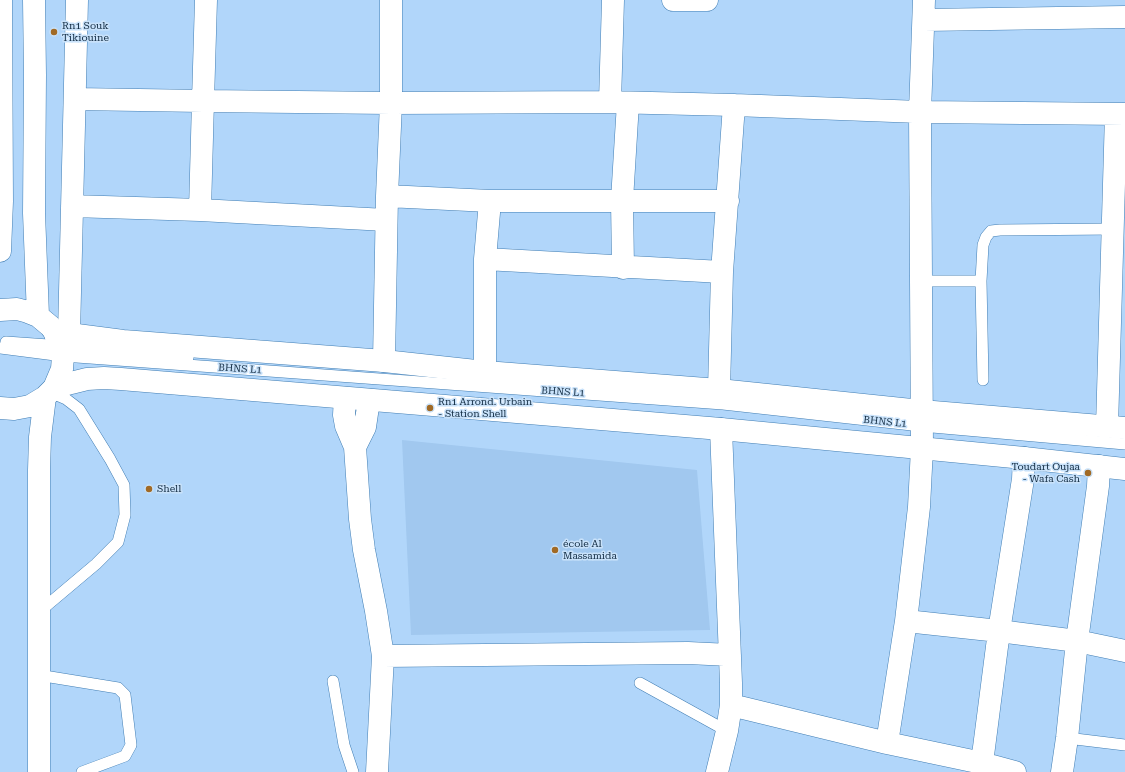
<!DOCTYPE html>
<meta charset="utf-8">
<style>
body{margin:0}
canvas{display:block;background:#b1d6fa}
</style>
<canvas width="1125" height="772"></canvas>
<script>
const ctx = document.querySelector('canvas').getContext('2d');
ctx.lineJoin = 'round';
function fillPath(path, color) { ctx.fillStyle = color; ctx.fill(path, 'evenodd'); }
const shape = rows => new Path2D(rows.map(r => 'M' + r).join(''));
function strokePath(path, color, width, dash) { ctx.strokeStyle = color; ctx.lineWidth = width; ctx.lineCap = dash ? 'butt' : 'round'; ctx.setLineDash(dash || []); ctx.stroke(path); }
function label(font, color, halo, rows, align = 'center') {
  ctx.font = font + ' "Roboto Serif",serif'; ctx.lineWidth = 3; ctx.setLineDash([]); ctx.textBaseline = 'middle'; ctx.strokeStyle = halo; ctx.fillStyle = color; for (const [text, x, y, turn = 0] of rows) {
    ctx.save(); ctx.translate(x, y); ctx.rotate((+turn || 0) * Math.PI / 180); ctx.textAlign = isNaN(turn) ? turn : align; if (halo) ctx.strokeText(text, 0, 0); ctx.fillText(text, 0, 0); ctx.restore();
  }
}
const built = shape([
 [402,440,697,470,710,630,411,635]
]);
const lane = shape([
 [921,281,981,281,983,380],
 [981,281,983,245,986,237,991,231,1000,230,1114,229],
 [6,342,77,347,188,358],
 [0,348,63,356,723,404,921,426,1125,444],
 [39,612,96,564,118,542,125,515,124,485,110,459,79,409,66,399,50,392],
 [38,675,118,688,125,695,131,745,125,756,82,772],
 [333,681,344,745,353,772],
 [640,683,727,731],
 [1067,738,1125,745]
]);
const street = shape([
 [206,0,203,101,391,103,610,102,734,105,920,112,1125,114],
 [673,0,707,0],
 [924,20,1125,17],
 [75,99,203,101,200,210,386,220],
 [610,102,613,0],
 [387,196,490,201,728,201],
 [72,206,200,210],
 [485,259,722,272],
 [623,268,622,200,628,103],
 [69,334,77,0],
 [384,361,387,196,391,103,391,0],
 [485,372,485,259,490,201],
 [719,390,722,272,734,105],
 [345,398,344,415,346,426,355,447,360,519,364,550,376,611,383,656,377,772],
 [1107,427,1116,114],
 [355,447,365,427,369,400],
 [906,621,999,631,1077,641,1125,651],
 [383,656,688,653,730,655],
 [731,705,887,743,982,763,1015,772],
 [887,743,906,621,919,507,922,448,920,112,924,0],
 [982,763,999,631,1023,479,1024,458],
 [717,772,727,731,731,705,731,683,721,429],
 [1062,772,1067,738,1077,641,1098,486,1099,466]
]);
const secondary = shape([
 [54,331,69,334,123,341,384,361,485,372,719,390,921,411,1125,428],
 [54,388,71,383,87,379,104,378,121,379,721,429,1024,458,1125,469]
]);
const highway = shape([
 [34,0,35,75,34,213,38,316],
 [0,251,2,201,1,0],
 [0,310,17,309,28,312,38,316,50,326,54,331,63,356,62,369,54,388,45,397,30,406,14,409,0,408],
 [39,772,39,470,40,437,45,397]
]);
const markers = [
 [54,32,4,"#a16a25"],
 [430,408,4,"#a16a25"],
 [1088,473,4,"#a16a25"],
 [149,489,4,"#a16a25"],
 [555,550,4,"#a16a25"]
];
const poiNames = [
 ["Rn1 Souk",62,26],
 ["Tikiouine",62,38],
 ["Rn1 Arrond. Urbain",438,402],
 ["- Station Shell",438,414],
 ["Toudart Oujaa",1080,467,"right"],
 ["- Wafa Cash",1080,479,"right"],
 ["Shell",157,489],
 ["école Al",563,544],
 ["Massamida",563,556]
];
const streetNames = [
 ["BHNS L1",240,369,4],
 ["BHNS L1",563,392,4],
 ["BHNS L1",885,422,6]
];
fillPath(built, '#a1c8ef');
strokePath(lane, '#417eb4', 12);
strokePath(street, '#417eb4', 23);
strokePath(secondary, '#417eb4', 23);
strokePath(highway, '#417eb4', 23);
strokePath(lane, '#fff', 11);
strokePath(street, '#fff', 22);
strokePath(secondary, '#fff', 22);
strokePath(highway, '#fff', 22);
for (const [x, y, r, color] of markers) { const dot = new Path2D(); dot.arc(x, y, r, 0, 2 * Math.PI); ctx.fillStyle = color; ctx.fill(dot); strokePath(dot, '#c9e2fa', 1.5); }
label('10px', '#102a41', '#c9e2fa', poiNames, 'left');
label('10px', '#102a41', '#c9e2fa', streetNames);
</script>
